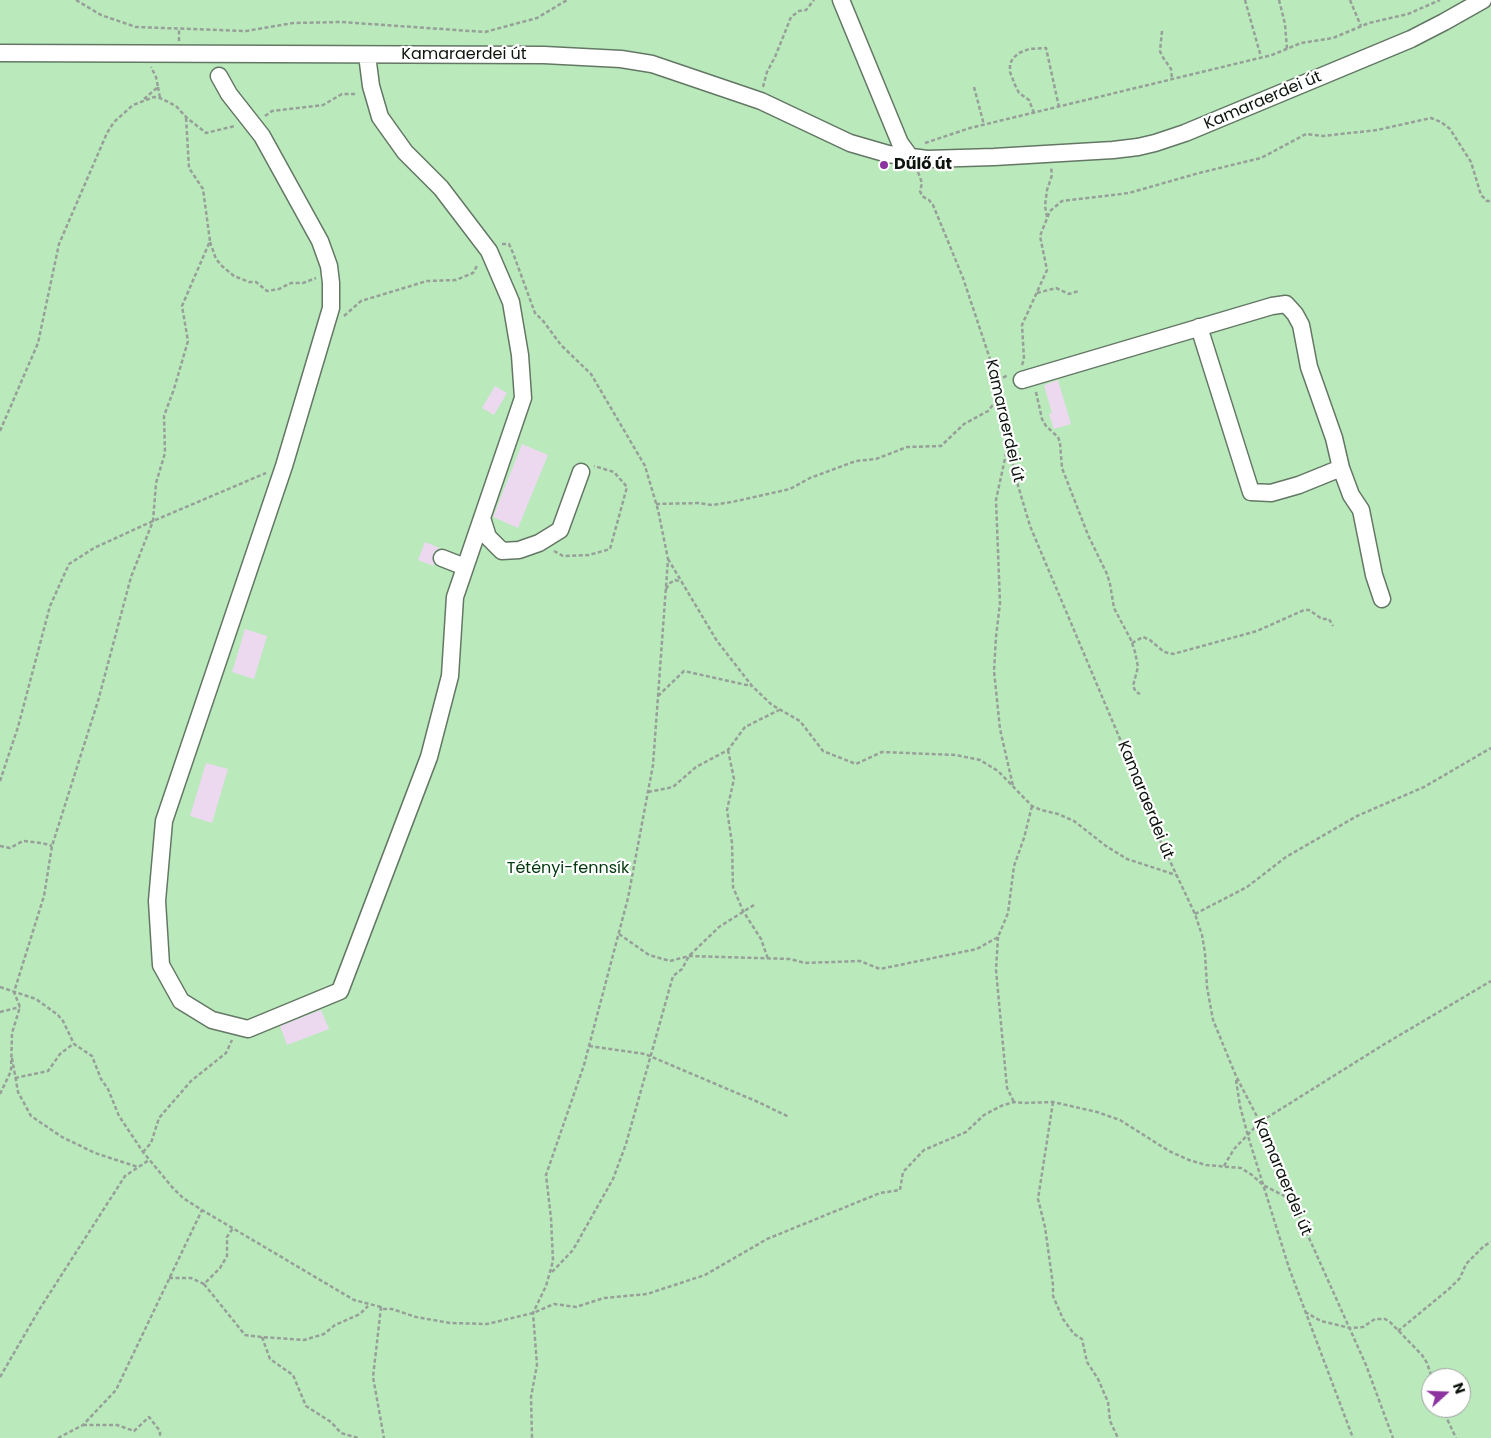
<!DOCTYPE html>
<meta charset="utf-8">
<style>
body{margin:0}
#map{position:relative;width:1491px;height:1438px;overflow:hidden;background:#f5fff6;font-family:Poppins,sans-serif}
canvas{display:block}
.north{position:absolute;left:1421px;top:1368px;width:50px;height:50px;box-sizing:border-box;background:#fff;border:1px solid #9ea19e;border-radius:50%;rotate:70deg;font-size:14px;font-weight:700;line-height:20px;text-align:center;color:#0c140d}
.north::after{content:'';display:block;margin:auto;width:18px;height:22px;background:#8c339f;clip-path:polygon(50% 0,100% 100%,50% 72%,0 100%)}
</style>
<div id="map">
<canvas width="1491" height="1438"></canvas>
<div class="north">N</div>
</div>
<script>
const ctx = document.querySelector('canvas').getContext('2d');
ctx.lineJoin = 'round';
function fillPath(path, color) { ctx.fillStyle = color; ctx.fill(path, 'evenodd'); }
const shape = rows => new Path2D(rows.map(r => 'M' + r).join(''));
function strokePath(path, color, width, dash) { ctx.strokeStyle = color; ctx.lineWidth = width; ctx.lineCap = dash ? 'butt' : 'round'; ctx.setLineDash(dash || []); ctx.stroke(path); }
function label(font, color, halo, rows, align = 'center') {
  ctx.font = font + ' Poppins,sans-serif'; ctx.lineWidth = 4.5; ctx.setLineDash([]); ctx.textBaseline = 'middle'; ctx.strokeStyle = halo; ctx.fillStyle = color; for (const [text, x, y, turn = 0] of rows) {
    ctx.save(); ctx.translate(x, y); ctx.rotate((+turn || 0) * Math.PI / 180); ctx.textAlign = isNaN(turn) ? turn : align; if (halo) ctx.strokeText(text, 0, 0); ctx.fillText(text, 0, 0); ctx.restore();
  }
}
const green = shape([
 [0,0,1491,0,1491,1438,0,1438],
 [1431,1378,1461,1378,1461,1408,1431,1408]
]);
const building = shape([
 [1058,380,1071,424,1054,429,1049,414,1052,413,1044,385],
 [495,386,507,393,494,415,482,408],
 [522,444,548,455,518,528,493,517],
 [425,542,440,548,435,551,433,555,434,566,418,560],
 [245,629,267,636,254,679,232,672],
 [206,763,228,769,212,823,190,816],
 [321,1010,329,1029,287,1045,280,1026]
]);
const path = shape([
 [76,0,101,15,136,27,246,31,293,23,341,22,485,32,537,18,567,0],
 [1245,0,1261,57],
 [1279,0,1285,24,1287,49],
 [1350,0,1361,26],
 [1162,31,1160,51,1162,56,1171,69,1172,79],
 [179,41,179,29],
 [158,87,160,98],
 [763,87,767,72,775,57,791,17,799,11,806,10,814,0],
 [974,87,984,125],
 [144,99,158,87,156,77,151,67],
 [1034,113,1029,100,1019,93,1015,85,1010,72,1010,64,1013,58,1019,53,1029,49,1046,48,1059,107],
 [265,116,272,111,323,105,342,94,357,94],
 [925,143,970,128,1272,55,1301,43,1333,38,1369,23,1408,14,1440,0],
 [918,172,922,183,920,191,922,196,929,200,933,205,963,278,997,380,1009,439,1014,472,1030,526,1128,758,1159,838,1195,914,1202,935,1205,953,1207,987,1213,1020,1236,1076,1266,1134,1292,1200,1366,1365,1393,1438],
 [1047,217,1045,206,1047,190,1052,175,1051,168],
 [210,242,216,259,222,266,234,276,249,282,256,282,267,291,279,289,291,283,303,283,316,278],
 [502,244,509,244,513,253,535,313,544,322,561,345,591,374,645,466,658,510,668,559,653,765,628,898,584,1065,546,1175,551,1218,553,1261,546,1286,533,1313,537,1365,531,1397,532,1438],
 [1037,293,1056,288,1069,294,1079,291],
 [344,316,361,301,427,281,456,280,473,273,478,264],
 [1022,365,1024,359,1022,325,1047,270,1040,236,1050,211,1062,201,1129,193,1199,173,1261,158,1306,134,1323,136,1377,130,1431,118,1441,122,1450,129,1471,162,1481,195,1487,201,1491,201],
 [997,380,1009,375],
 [1036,392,1042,419,1046,426,1058,437,1060,443,1062,468,1088,535,1107,574,1110,584,1114,608,1131,640,1135,652,1138,667,1133,686,1136,692,1140,694],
 [0,431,38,343,59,244,107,133,114,122,133,105,154,97,160,98,176,106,186,117,206,133,235,126],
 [1009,440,996,500,1000,603,996,637,994,671,1000,729,1013,786],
 [656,504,698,503,712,505,732,502,790,489,810,478,856,461,876,459,907,447,941,446,964,424,988,411,992,406,1002,402],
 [554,551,563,556,589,555,610,549,627,487,614,472,594,466],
 [668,559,717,641,752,686,772,705,800,721,823,751,856,764,882,752,956,755,980,760,998,771,1032,806,1041,810,1058,814,1074,821,1106,846,1127,859,1176,875],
 [666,589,670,583,675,580,682,582],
 [1132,643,1143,637,1150,640,1164,652,1173,654,1257,631,1304,610,1309,610,1322,619,1329,619,1333,626],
 [658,696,684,671,751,686],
 [728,750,734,779,727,810,732,843,733,887,743,911,761,939,768,959],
 [0,781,18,727,50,606,69,564,94,548,153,521,266,473],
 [648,792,673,787,696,767,728,750,745,727,779,710],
 [0,846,10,848,23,841,42,843,52,846],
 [1195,914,1247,887,1286,857,1357,816,1424,787,1491,748],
 [619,934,649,955,670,961,689,956,790,959,805,963,860,961,880,969,977,949,998,937,1008,913,1014,866,1024,838,1032,806],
 [998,937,996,970,1007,1088,1014,1102],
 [0,987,36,999,58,1015,63,1021,74,1044,92,1056,101,1079,108,1089,119,1116,143,1152,172,1187,183,1198,202,1210,354,1300,381,1307,384,1309,392,1309,416,1317,450,1323,487,1324,533,1313,554,1304,576,1307,604,1298,647,1294,705,1275,767,1239,880,1193,900,1190,903,1172,924,1150,966,1132,984,1115,1001,1106,1014,1102,1024,1103,1053,1102,1097,1112,1120,1120,1169,1151,1189,1160,1206,1165,1241,1168,1252,1175,1263,1185,1292,1200],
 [0,1012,20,1007],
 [589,1046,645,1054,758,1102,789,1117],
 [12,1058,18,1092,31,1116,62,1137,95,1153,138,1167],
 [15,1078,48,1071,60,1054,73,1044],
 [1236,1080,1240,1106,1248,1136,1289,1268,1353,1438],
 [0,1094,11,1071,12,1033,20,1007,14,992,44,896,52,846,98,701,131,577,153,521,156,483,165,453,164,416,174,389,188,341,182,306,210,241,203,189,189,168,186,117],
 [1053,1102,1038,1199,1045,1227,1053,1285,1053,1296,1063,1319,1074,1334,1082,1339,1087,1362,1098,1379,1108,1402,1110,1421,1118,1438],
 [143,1152,151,1143,159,1118,191,1081,226,1053,232,1040],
 [1224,1166,1234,1149,1260,1122,1383,1045,1491,981],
 [552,1272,573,1250,613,1179,626,1144,673,976,682,969,689,956,719,927,754,905],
 [169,1278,191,1278,204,1284,220,1268,227,1256,227,1237,233,1228],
 [204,1284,245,1335,262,1337,304,1340,324,1334,335,1325,360,1314,368,1306],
 [381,1307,373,1377,384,1438],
 [1305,1312,1321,1321,1350,1328,1363,1327,1375,1319,1385,1319,1390,1322,1422,1355,1427,1363,1432,1378],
 [1398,1331,1449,1289,1460,1278,1466,1264,1484,1246,1491,1242],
 [262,1337,270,1359,293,1375,306,1406,331,1422,341,1433,358,1438],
 [0,1377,39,1310,125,1176,149,1160],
 [1442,1408,1456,1438],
 [83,1425,117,1425,134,1431,149,1417,160,1431,160,1438],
 [58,1438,83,1425,116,1390,202,1210]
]);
const minor = shape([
 [841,0,900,143,911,158],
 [0,53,544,55,621,59,652,64,761,101,850,143,888,154,927,159,994,157,1113,150,1138,147,1155,143,1185,133,1411,39,1444,22,1483,0],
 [219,76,229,94,262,136,320,241,329,266,331,283,331,308,284,466,164,821,157,901,161,965,181,1001,212,1020,248,1029,340,991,429,757,450,676,455,597,523,398,520,355,511,302,489,251,441,188,405,152,380,117,371,86,367,55],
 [1199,327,1251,492,1271,493,1299,485,1341,468],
 [1022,380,1272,306,1286,304,1295,314,1301,325,1309,367,1334,438,1341,468,1351,495,1361,510,1374,575,1382,599],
 [482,518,488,537,502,551,519,550,539,543,560,530,581,472],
 [442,558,465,567]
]);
const markers = [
 [884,165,5,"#8c339f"]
];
const streetNames = [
 ["Kamaraerdei út",464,55],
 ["Kamaraerdei út",1263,101,-23],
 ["Kamaraerdei út",1004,421,77],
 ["Kamaraerdei út",1145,800,68],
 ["Kamaraerdei út",1282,1177,67]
];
const poiNames = [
 ["Dűlő út",894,165]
];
const parkNames = [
 ["Tétényi-fennsík",568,869]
];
fillPath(green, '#bae9bc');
fillPath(building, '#ecd9f0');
strokePath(minor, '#637764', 19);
strokePath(path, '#97a098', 2.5, [4, 2.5]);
strokePath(minor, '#fff', 16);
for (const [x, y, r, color] of markers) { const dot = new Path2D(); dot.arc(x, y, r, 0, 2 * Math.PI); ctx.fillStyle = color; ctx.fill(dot); strokePath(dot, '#fff', 2); }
label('16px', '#0c140d', '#fff', streetNames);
label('bold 16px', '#0c140d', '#fff', poiNames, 'left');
label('16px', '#01380d', '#fff', parkNames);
</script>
